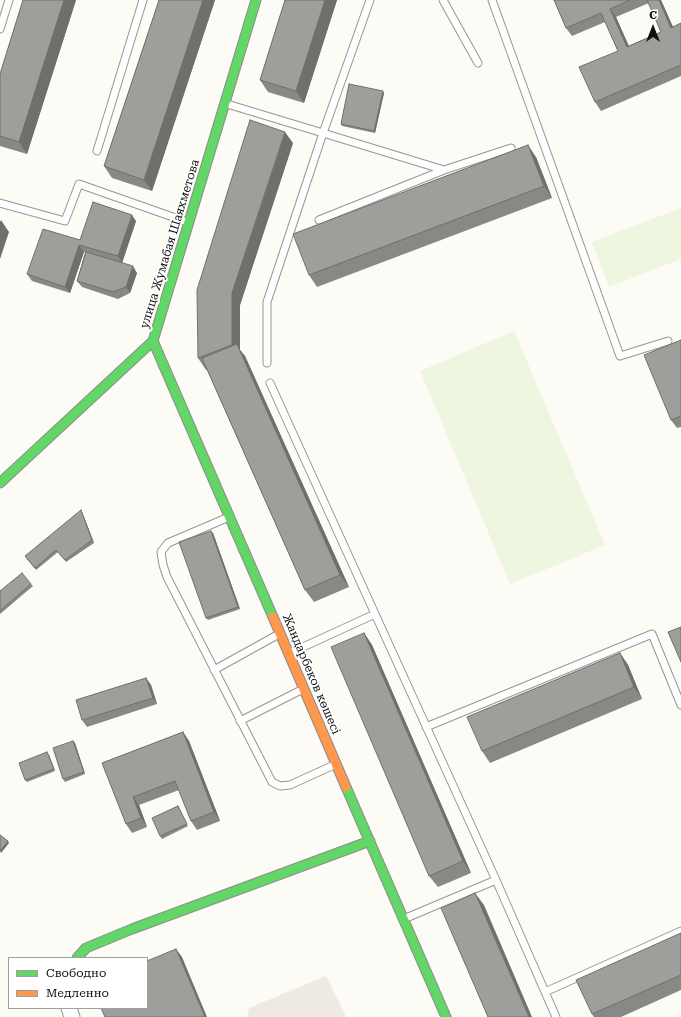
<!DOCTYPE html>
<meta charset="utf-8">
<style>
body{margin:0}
#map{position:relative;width:681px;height:1017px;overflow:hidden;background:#fcfbf6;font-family:"Roboto Serif",serif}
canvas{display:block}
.legend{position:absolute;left:8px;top:957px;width:140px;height:52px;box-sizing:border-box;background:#fff;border:1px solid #9f9f9f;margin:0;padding:5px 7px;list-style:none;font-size:12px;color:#101010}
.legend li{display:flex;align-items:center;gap:8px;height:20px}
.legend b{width:20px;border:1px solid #9f9f9f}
.north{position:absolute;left:633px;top:8px;width:40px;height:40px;-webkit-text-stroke:3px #fff;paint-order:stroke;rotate:0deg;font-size:11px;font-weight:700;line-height:16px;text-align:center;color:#101010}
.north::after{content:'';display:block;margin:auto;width:14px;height:18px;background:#101010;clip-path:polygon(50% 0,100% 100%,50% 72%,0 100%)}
</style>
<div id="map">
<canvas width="681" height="1017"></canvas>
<ul class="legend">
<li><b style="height:5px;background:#63d668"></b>Свободно</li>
<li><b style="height:5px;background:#ff974d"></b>Медленно</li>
</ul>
<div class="north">С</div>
</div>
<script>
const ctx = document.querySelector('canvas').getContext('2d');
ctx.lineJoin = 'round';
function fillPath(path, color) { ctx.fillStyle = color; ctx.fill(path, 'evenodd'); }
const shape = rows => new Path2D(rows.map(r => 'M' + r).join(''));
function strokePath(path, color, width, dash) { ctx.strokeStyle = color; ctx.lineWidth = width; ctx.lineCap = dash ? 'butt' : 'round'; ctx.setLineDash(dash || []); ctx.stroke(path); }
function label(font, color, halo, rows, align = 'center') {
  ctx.font = font + ' "Roboto Serif",serif'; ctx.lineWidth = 4; ctx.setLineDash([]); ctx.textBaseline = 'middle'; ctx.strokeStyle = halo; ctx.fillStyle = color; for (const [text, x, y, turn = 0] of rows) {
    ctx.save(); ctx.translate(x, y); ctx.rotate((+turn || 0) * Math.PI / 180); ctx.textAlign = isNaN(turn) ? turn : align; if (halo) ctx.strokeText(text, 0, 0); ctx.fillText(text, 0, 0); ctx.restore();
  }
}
const pitch = shape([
 [681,208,681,259,609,287,592,242],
 [514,331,605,545,510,584,420,371]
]);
const plaza = shape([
 [326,976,346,1017,247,1017,249,1008]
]);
const lane = shape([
 [443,0,478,63],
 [492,0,620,356,668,341],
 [0,29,9,0],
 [227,104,323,133,370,0],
 [97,151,143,0],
 [0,203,65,221,79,184,187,222],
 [319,220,444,170,511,148],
 [267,363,267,302,323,133,444,170],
 [270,383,496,880,556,1017],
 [229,517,168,543,161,552,163,565,167,577,272,782,280,786,290,785,334,765],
 [290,653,375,614],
 [214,670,279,634],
 [240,721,303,689],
 [426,727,652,634,681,705],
 [406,918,496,880],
 [545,992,681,931]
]);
const street = shape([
 [69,1008,72,1017]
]);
const fast = shape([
 [153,341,273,617],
 [0,483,153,341,256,0],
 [346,787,446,1017],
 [77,958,86,948,132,929,370,841]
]);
const slow = shape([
 [273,617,346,787]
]);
const wall = shape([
 [23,0,76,0,27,154,0,146,0,74],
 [159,0,215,0,152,191,112,178,104,166],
 [285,0,337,0,304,103,268,92,260,80],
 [554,0,661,0,673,27,681,23,681,76,601,111,595,102,618,51,605,22,572,36,566,28],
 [649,3,661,32,628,46,616,17],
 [384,93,375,133,342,126,341,124],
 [293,143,240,305,240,350,245,356,349,587,314,602,305,590,207,370,206,370,198,358],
 [536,157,552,198,317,287,309,275],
 [136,221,122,263,137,273,130,293,118,299,82,287,77,281,85,252,84,252,70,293,32,281,27,274,80,240],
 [681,340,681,427,677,428,671,420],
 [82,512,94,543,66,562,58,552,36,570,26,558],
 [213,533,240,609,208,620,206,618],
 [31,584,33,586,0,614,0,591],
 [364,633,372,645,471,873,438,887,429,876],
 [620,653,628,665,642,699,490,763,482,751],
 [146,678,151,685,157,704,87,727,82,720],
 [183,732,189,741,220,821,197,830,191,821,179,790,139,805,147,827,132,833,126,824,102,763],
 [73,741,75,743,85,774,65,782,63,779],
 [49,755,55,771,27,782,25,780],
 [178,806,188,826,162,839,160,836],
 [681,933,681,990,621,1017,594,1017,592,1014]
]);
const shadedWall = shape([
 [64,0,76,0,27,154,19,142],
 [203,0,215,0,152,191,144,180],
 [325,0,337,0,304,103,296,91],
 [659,0,661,0,677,36,671,28],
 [610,9,616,17,633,55,627,47],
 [383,91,384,93,375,133,374,131],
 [285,132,293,143,240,305,240,350,245,356,349,587,340,575,241,357,232,345,232,293],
 [528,145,536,157,552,198,544,186],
 [132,215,136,221,122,263,118,256],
 [1,220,9,232,0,259,0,222],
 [79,245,84,252,70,293,65,287],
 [133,266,137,273,130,293,126,287],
 [81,510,82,512,94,543,92,540],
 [211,531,213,533,240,609,238,607],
 [364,633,372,645,471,873,463,861],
 [620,653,628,665,642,699,634,687],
 [146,678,151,685,157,704,153,698],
 [183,732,189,741,220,821,214,812],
 [73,741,75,743,85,774,84,772],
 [47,752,49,755,55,771,54,769],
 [133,797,139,805,147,827,141,818],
 [8,841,9,843,1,853,0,851],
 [475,893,484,905,532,1017,529,1017],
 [176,949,182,957,207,1017,205,1017]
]);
const building = shape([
 [23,0,64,0,19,142,0,136,0,74,23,0],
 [159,0,203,0,144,180,104,166,159,0],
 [285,0,325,0,296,91,260,80,285,0],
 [554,0,630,0,610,9,627,47,661,32,647,0,659,0,671,28,681,23,681,65,595,102,579,67,618,51,601,13,566,28,554,0],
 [349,84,383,91,374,131,341,124,349,84],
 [250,120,285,132,232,293,232,345,198,358,197,290,250,120],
 [528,145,544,186,309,275,293,234,528,145],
 [93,202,132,215,118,256,79,245,65,287,27,274,43,229,80,240,93,202],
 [86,252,133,266,126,287,113,292,77,281,86,252],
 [681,340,681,416,671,420,644,355,681,340],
 [237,344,340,575,305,590,202,358,237,344],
 [81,510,92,540,65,560,56,550,35,568,25,556,81,510],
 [211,531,238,607,206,618,179,542,211,531],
 [22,573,31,584,0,611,0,591,22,573],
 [681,627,681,662,668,632,681,627],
 [364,633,463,861,429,876,331,647,364,633],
 [620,653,634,687,482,751,467,717,620,653],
 [146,678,153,698,82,720,76,700,146,678],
 [183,732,214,812,191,821,175,781,133,797,141,818,126,824,102,763,183,732],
 [73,741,84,772,63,779,53,748,73,741],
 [47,752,54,769,25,780,19,763,47,752],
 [178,806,187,824,160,836,152,818,178,806],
 [0,835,8,841,0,851,0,835],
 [475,893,529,1017,488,1017,441,908,475,893],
 [681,933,681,975,592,1014,576,980,681,933],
 [176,949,205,1017,105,1017,101,1008,147,1008,147,961,176,949]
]);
const streetNames = [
 ["улица Жумабая Шаяхметова",170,244,-73],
 ["Жандарбеков көшесі",311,674,67]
];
fillPath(pitch, '#eff6df');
fillPath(plaza, '#edeae1');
strokePath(lane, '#969694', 9);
strokePath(street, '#969694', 17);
strokePath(fast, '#8d8c8a', 11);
strokePath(slow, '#8d8c8a', 11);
strokePath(lane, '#fffefe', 7);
strokePath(street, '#fffefe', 15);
strokePath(fast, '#63d668', 9);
strokePath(slow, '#ff974d', 9);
fillPath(wall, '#8a8885');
fillPath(shadedWall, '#706f6c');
fillPath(building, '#a09e9b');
strokePath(building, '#706f6c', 1);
label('12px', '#101010', '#fff', streetNames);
</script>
